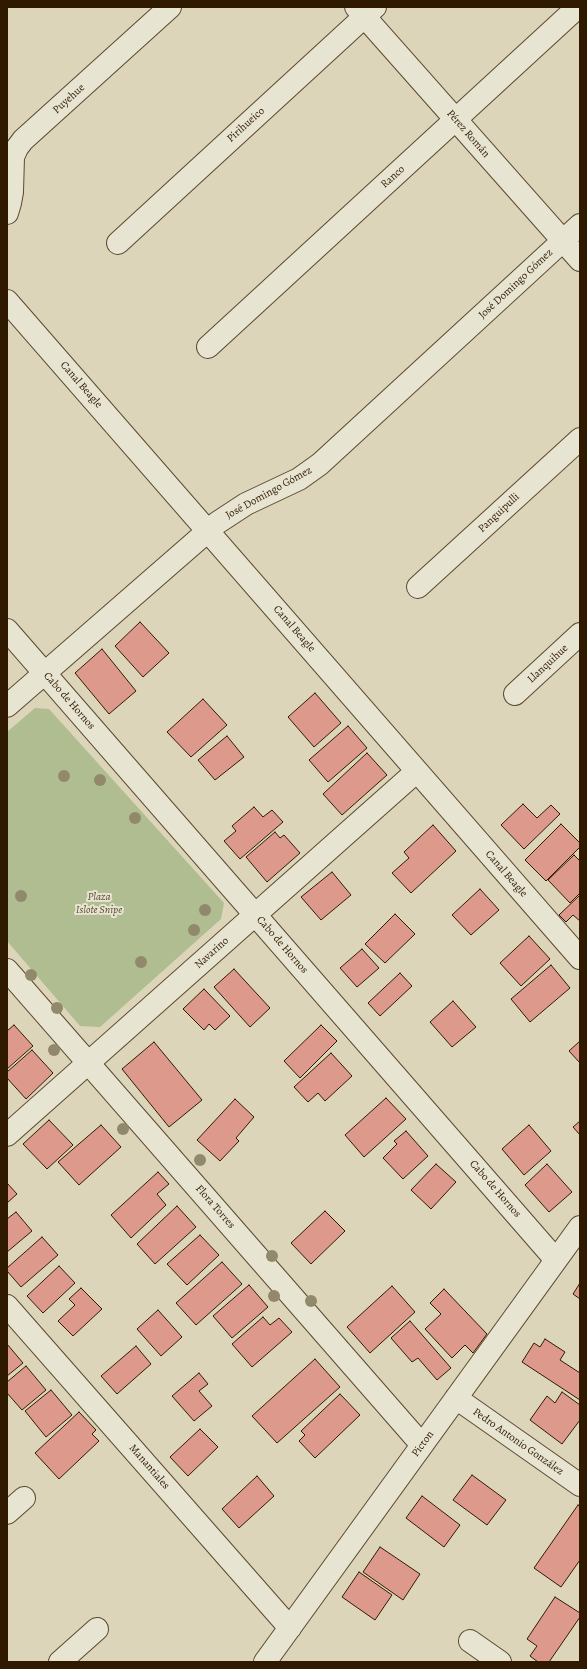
<!DOCTYPE html>
<meta charset="utf-8">
<style>
body{margin:0}
#map{position:relative;width:587px;height:1669px;overflow:hidden;background:#dcd5ba;font-family:Alegreya,serif}
canvas{display:block}
.frame{position:absolute;inset:0;border:8px solid #2f1a00;pointer-events:none}
</style>
<div id="map">
<canvas width="587" height="1669"></canvas>
<div class="frame"></div>
</div>
<script>
const ctx = document.querySelector('canvas').getContext('2d');
ctx.lineJoin = 'round';
function fillPath(path, color) { ctx.fillStyle = color; ctx.fill(path, 'evenodd'); }
const shape = rows => new Path2D(rows.map(r => 'M' + r).join(''));
function strokePath(path, color, width, dash) { ctx.strokeStyle = color; ctx.lineWidth = width; ctx.lineCap = dash ? 'butt' : 'round'; ctx.setLineDash(dash || []); ctx.stroke(path); }
function label(font, color, halo, rows, align = 'center') {
  ctx.font = font + ' Alegreya,serif'; ctx.lineWidth = 4; ctx.setLineDash([]); ctx.textBaseline = 'middle'; ctx.strokeStyle = halo; ctx.fillStyle = color; for (const [text, x, y, turn = 0] of rows) {
    ctx.save(); ctx.translate(x, y); ctx.rotate((+turn || 0) * Math.PI / 180); ctx.textAlign = isNaN(turn) ? turn : align; if (halo) ctx.strokeText(text, 0, 0); ctx.fillText(text, 0, 0); ctx.restore();
  }
}
const green = shape([
 [35,708,49,709,224,903,221,919,100,1027,80,1026,7,941,7,732]
]);
const building = shape([
 [140,622,169,653,143,677,115,646,140,622],
 [102,649,136,691,109,714,75,673,102,649],
 [315,693,341,723,314,747,288,717,315,693],
 [203,699,227,725,191,757,167,732,203,699],
 [348,726,367,748,328,782,309,760,348,726],
 [227,736,244,757,215,780,198,760,227,736],
 [367,753,387,775,342,815,323,794,367,753],
 [523,804,537,818,551,805,560,814,524,849,501,825,523,804],
 [254,807,263,817,272,810,283,822,240,859,224,841,236,831,232,826,254,807],
 [561,824,580,843,580,847,546,881,525,860,561,824],
 [433,825,456,851,411,893,392,873,409,858,404,852,433,825],
 [275,832,280,838,284,835,300,853,267,882,246,857,275,832],
 [574,855,580,861,580,893,570,903,548,880,574,855],
 [332,872,351,895,321,920,301,897,332,872],
 [480,889,499,910,471,935,452,915,480,889],
 [580,895,580,921,573,915,566,922,559,915,580,895],
 [395,914,415,934,385,963,365,944,395,914],
 [529,936,550,959,521,986,500,963,529,936],
 [362,949,379,968,357,987,340,968,362,949],
 [551,965,570,988,530,1022,511,999,551,965],
 [234,969,270,1008,250,1027,214,987,234,969],
 [400,973,412,986,380,1016,368,1003,400,973],
 [204,989,230,1016,215,1030,209,1024,204,1030,183,1009,204,989],
 [453,1001,476,1027,452,1047,430,1022,453,1001],
 [14,1025,33,1046,7,1069,7,1031,14,1025],
 [321,1025,337,1041,300,1078,284,1061,321,1025],
 [580,1041,580,1063,569,1051,580,1041],
 [154,1042,202,1100,169,1127,122,1069,154,1042],
 [32,1050,53,1073,26,1099,7,1078,7,1072,32,1050],
 [331,1053,352,1076,325,1101,318,1093,308,1102,294,1087,331,1053],
 [386,1098,406,1119,364,1157,345,1135,386,1098],
 [235,1099,254,1117,236,1138,239,1141,220,1161,197,1140,235,1099],
 [49,1120,73,1145,47,1169,23,1144,49,1120],
 [580,1121,580,1135,573,1127,580,1121],
 [101,1125,121,1147,79,1185,58,1162,101,1125],
 [529,1125,551,1151,524,1175,502,1149,529,1125],
 [406,1131,428,1156,403,1179,383,1158,397,1144,394,1141,406,1131],
 [436,1164,456,1182,431,1209,411,1190,436,1164],
 [547,1164,572,1192,549,1212,525,1185,547,1164],
 [158,1172,169,1184,157,1194,166,1205,131,1238,111,1215,158,1172],
 [7,1183,17,1194,7,1203,7,1183],
 [177,1206,196,1227,155,1264,137,1244,177,1206],
 [325,1211,345,1231,311,1264,291,1243,325,1211],
 [16,1212,32,1231,7,1252,7,1219,16,1212],
 [200,1235,219,1255,187,1285,167,1264,200,1235],
 [42,1237,58,1255,21,1287,7,1271,7,1268,42,1237],
 [222,1262,242,1284,196,1325,176,1303,222,1262],
 [59,1266,75,1283,43,1313,27,1296,59,1266],
 [580,1283,580,1299,573,1294,580,1283],
 [249,1285,268,1307,232,1338,213,1316,249,1285],
 [392,1286,415,1312,370,1353,347,1327,392,1286],
 [81,1288,102,1309,73,1336,58,1321,75,1305,69,1299,81,1288],
 [444,1289,487,1334,473,1353,465,1345,452,1358,425,1329,441,1314,430,1303,444,1289],
 [158,1310,182,1337,161,1356,137,1329,158,1310],
 [263,1317,270,1325,279,1318,292,1332,252,1367,232,1344,263,1317],
 [410,1321,451,1368,437,1380,418,1358,412,1362,391,1338,410,1321],
 [545,1339,565,1352,560,1360,580,1373,580,1400,522,1362,534,1343,540,1347,545,1339],
 [7,1344,23,1363,7,1376,7,1344],
 [136,1346,151,1364,117,1394,101,1376,136,1346],
 [315,1359,340,1387,277,1443,252,1416,315,1359],
 [26,1366,46,1390,22,1410,7,1393,7,1382,26,1366],
 [199,1373,208,1384,199,1391,212,1406,194,1421,172,1396,199,1373],
 [51,1390,72,1415,46,1437,25,1411,51,1390],
 [562,1392,580,1405,580,1420,562,1444,530,1420,547,1396,555,1403,562,1392],
 [340,1394,360,1415,315,1458,299,1441,305,1435,301,1431,340,1394],
 [79,1412,96,1430,92,1434,99,1441,59,1479,35,1453,79,1412],
 [200,1429,218,1447,188,1476,170,1457,200,1429],
 [472,1475,506,1500,487,1525,453,1500,472,1475],
 [257,1476,274,1496,239,1528,222,1509,257,1476],
 [422,1496,460,1525,444,1547,406,1518,422,1496],
 [578,1505,580,1506,580,1560,561,1587,534,1568,578,1505],
 [380,1547,420,1574,403,1600,363,1572,380,1547],
 [359,1572,392,1595,375,1620,342,1597,359,1572],
 [555,1597,580,1613,580,1617,549,1662,538,1662,530,1656,537,1646,527,1639,555,1597]
]);
const minor = shape([
 [356,7,580,260],
 [7,213,10,203,12,192,13,157,17,148,23,140,170,7],
 [118,243,375,7],
 [7,301,580,958],
 [208,347,578,7],
 [418,587,580,439],
 [7,630,556,1260],
 [515,694,580,634],
 [7,706,217,523,246,504,299,479,320,464,580,225],
 [7,970,422,1445],
 [7,1135,417,771],
 [7,1306,290,1628],
 [456,1398,580,1485],
 [7,1513,24,1498],
 [470,1641,500,1662],
 [60,1662,97,1629],
 [265,1662,580,1227]
]);
const trees = [
 [64,776],
 [100,780],
 [135,818],
 [21,896],
 [205,910],
 [194,930],
 [141,962],
 [31,975],
 [57,1008],
 [54,1050],
 [123,1129],
 [200,1160],
 [272,1256],
 [274,1296],
 [311,1301]
];
const streetNames = [
 ["Puyehue",69,99,-42],
 ["Pirihueico",246,125,-42],
 ["Pérez Román",468,134,49],
 ["Ranco",393,177,-42],
 ["José Domingo Gómez",516,284,-43],
 ["Canal Beagle",81,385,49],
 ["José Domingo Gómez",269,493,-29],
 ["Panguipulli",499,513,-43],
 ["Canal Beagle",294,629,49],
 ["Llanquihue",548,664,-43],
 ["Cabo de Hornos",69,701,49],
 ["Canal Beagle",506,874,49],
 ["Cabo de Hornos",282,945,49],
 ["Navarino",212,953,-42],
 ["Cabo de Hornos",495,1189,49],
 ["Flora Torres",215,1207,49],
 ["Pedro Antonio González",518,1442,35],
 ["Picton",423,1444,-54],
 ["Manantiales",149,1467,49]
];
const parkNames = [
 ["Plaza",99,897],
 ["Islote Snipe",99,910]
];
fillPath(green, '#afbd91');
fillPath(building, '#dd9a8c');
strokePath(building, '#2f1a00', 1);
strokePath(minor, '#5a492e', 24);
strokePath(minor, '#e8e4d2', 22);
ctx.fillStyle = '#92896c';
for (const [x, y] of trees) { ctx.beginPath(); ctx.arc(x, y, 6, 0, 2 * Math.PI); ctx.fill(); }
label('11px', '#2f1a00', '#e8e4d2', streetNames);
label('italic 11px', '#554b2c', '#e8e4d2', parkNames);
</script>
